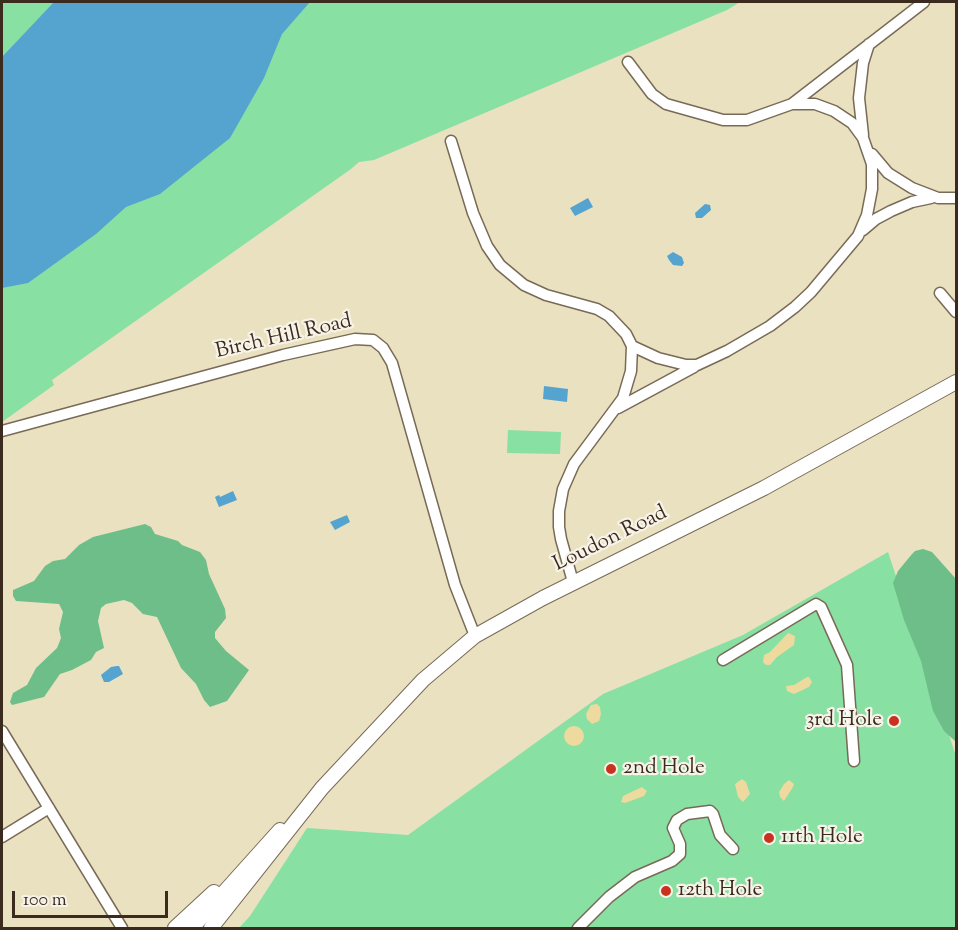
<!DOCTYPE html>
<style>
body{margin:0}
#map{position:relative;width:958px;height:930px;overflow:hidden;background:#eae1c0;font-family:"Sorts Mill Goudy",serif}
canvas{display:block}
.frame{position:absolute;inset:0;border:3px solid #3b2a1e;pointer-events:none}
.scale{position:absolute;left:12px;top:891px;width:156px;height:27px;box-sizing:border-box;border:3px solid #3b2a1e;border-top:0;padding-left:8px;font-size:18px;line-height:21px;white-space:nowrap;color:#3b2a1e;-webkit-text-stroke:4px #f7f3e8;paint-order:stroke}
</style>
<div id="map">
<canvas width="958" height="930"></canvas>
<div class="frame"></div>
<div class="scale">100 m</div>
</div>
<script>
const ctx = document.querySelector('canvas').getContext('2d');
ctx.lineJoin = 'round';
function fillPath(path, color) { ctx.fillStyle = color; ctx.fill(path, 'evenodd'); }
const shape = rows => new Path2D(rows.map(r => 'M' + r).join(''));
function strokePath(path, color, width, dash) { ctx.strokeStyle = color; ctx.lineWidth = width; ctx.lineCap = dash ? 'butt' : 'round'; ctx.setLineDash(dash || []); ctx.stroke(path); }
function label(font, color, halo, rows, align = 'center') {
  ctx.font = font + ' "Sorts Mill Goudy",serif'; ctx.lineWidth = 4.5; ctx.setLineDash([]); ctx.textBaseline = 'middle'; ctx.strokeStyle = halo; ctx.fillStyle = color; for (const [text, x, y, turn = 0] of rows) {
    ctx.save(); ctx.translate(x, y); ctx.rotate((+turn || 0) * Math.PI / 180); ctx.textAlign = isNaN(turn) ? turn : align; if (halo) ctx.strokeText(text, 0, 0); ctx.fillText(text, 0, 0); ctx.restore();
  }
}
const green = shape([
 [2,2,740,2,727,10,374,160,359,162,351,169,52,380,54,385,2,422],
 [508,430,561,432,560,454,507,453],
 [888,552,956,756,956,928,239,928,250,916,307,828,408,835,603,694,743,635]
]);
const forest = shape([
 [145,524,151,527,155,534,178,541,182,545,200,552,206,560,209,574,225,609,226,618,215,632,215,638,226,651,249,670,227,701,210,707,204,700,196,684,181,668,157,617,143,614,132,603,124,600,106,604,101,608,98,621,104,648,96,652,91,660,72,670,60,674,44,697,12,705,10,702,13,693,27,685,36,668,57,648,61,638,59,629,63,612,59,604,16,601,13,596,13,590,34,581,45,566,53,561,65,559,79,545,93,537],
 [923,549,932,552,956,579,956,742,944,731,933,711,921,661,904,620,893,583,898,571,912,554,915,551]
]);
const sand = shape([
 [788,633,795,636,794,645,777,657,770,665,766,665,763,662,764,655,770,652],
 [807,677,809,677,812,682,809,687,794,694,787,691,786,686,794,685],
 [597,704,600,707,601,714,599,721,592,724,587,719,586,714,591,705],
 '564 736a10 10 0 1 1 20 0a10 10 0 1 1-20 0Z',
 [742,779,746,782,750,794,743,802,738,797,735,784],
 [789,780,794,784,793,787,784,801,780,797,779,792,784,784],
 [642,787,647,791,644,796,625,803,621,802,623,796]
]);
const water = shape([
 [54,2,310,2,282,34,264,78,230,138,160,194,126,207,96,234,28,283,2,288,2,57],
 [588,198,593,207,575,216,570,208],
 [705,204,710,205,711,210,702,218,696,218,695,213],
 [673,252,682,257,684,263,682,266,673,265,669,260,667,256],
 [544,386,568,389,567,402,543,399],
 [233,491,237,500,219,507,215,497,219,495,220,497],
 [347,515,350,522,335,530,330,522],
 [117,666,119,666,123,674,109,682,104,682,101,675,111,667]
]);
const minor = shape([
 [628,62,652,94,666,104,723,120,747,120,792,104,924,2],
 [863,135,859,98,863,63,869,44],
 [451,141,473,213,487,246,500,265,524,285,546,295,597,309,609,316,626,334,632,346,631,371,623,398,574,464,563,489,559,511,559,527,561,539,573,582],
 [872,154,888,173,912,188,938,198,956,198],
 [863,230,876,219,891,211,912,202,931,198],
 [940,293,956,312],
 [632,346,658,358,686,365,697,365,727,351,770,326,795,307,811,292,858,236,867,215,872,189,872,164,863,138,852,123,834,111,815,104,792,104],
 [618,408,694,367],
 [2,431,283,355,355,339,373,340,383,348,392,363,455,585,475,636],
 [723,660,816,604,821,607,847,665,854,761],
 [2,731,122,928],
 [2,837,49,808],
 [578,928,609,897,635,877,672,861,680,854,680,844,673,828,677,820,687,814,710,811,713,814,720,835,733,849]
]);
const major = shape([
 [175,928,214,892],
 [192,928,280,830],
 [211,928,322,788,423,680,475,636,543,598,764,488,956,382]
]);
const markers = [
 [894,721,6,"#c8321e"],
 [611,769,6,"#c8321e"],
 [769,838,6,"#c8321e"],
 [666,891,6,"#c8321e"]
];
const streetNames = [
 ["Birch Hill Road",284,338,-13],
 ["Loudon Road",611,540,-26]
];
const poiNames = [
 ["3rd Hole",882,721,"right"],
 ["2nd Hole",623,769],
 ["11th Hole",781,838],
 ["12th Hole",678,891]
];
fillPath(green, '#88e0a3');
fillPath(forest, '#6ebe89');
fillPath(sand, '#eeda9e');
fillPath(water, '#55a3cf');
strokePath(minor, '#786a57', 13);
strokePath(major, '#786a57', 16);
strokePath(minor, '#fff', 10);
strokePath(major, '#fff', 14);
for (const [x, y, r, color] of markers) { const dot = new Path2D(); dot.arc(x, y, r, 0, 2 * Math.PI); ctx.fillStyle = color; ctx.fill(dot); strokePath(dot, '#f7f3e8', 2); }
label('21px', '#3b2a1e', '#f7f3e8', streetNames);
label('21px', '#3b2a1e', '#f7f3e8', poiNames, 'left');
</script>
